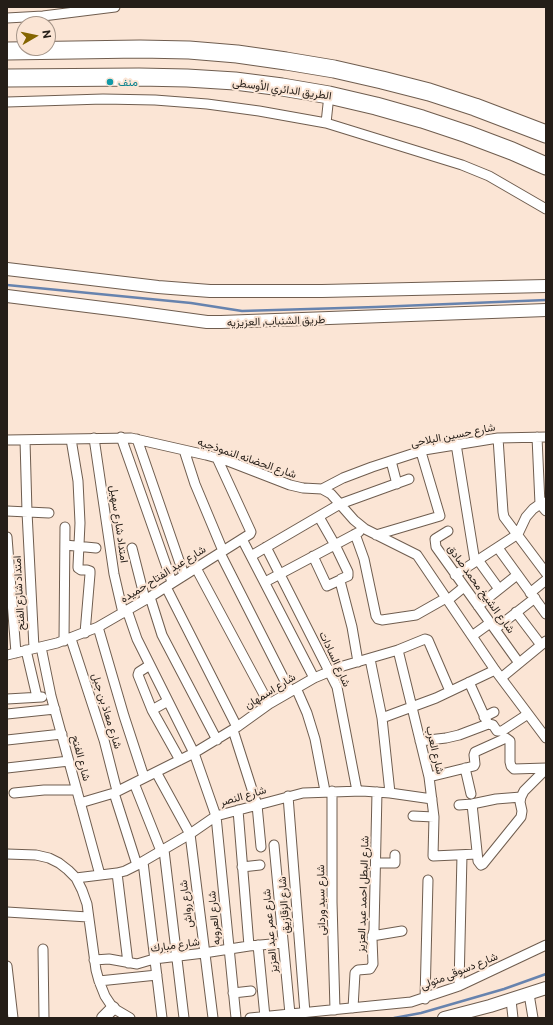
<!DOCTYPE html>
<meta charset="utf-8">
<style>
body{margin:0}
#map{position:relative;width:553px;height:1025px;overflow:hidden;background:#fbe5d5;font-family:Commissioner,sans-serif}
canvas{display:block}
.frame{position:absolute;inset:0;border:8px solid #251e18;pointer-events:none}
.north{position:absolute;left:16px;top:16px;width:40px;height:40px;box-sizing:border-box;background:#fbe5d5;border:1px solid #a59589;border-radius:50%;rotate:81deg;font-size:11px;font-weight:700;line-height:16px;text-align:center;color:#251e18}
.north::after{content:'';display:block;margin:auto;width:14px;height:18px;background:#846500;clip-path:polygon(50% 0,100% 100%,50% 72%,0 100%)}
</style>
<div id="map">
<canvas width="553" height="1025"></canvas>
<div class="frame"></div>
<div class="north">N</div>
</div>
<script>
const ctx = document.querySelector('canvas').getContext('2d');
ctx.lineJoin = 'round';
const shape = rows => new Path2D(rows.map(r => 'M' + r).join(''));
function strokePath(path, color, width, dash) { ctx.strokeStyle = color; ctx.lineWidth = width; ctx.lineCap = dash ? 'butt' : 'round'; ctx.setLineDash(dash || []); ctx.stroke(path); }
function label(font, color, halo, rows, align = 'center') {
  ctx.font = font + ' Commissioner,Vazirmatn,sans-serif'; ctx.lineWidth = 4; ctx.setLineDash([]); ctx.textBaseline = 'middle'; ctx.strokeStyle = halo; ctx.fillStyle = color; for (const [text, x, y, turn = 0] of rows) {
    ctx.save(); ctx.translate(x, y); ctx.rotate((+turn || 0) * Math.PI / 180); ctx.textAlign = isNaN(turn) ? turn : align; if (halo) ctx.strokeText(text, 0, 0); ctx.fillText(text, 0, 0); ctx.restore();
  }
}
const stream = shape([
 [7,285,191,303,242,311,376,307,546,300],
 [394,1018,421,1013,504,989,546,974]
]);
const minor = shape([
 [7,18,43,16,115,7],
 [7,102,103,99,155,100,207,104,259,111,326,123,462,165,489,176,546,209],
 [326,123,329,95],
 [121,437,172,582],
 [537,437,540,504,546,511],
 [94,438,114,574,123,613],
 [498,438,503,512,504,517,546,573],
 [71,439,78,481,80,523,78,566,78,568,81,570,87,570,90,571,90,574,85,633],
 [137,439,184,575],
 [7,440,131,438,206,455,228,461,290,485,303,488,322,489,331,494,354,520,365,529,417,555,495,670,546,738],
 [25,440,27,512,34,648],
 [456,444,475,562],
 [184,450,195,484,223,551],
 [391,461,397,484],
 [322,489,343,478,372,467,424,450,498,438,546,437],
 [7,511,49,513],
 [319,517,335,545,348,572,348,576,341,579,340,581,352,627,358,662],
 [448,531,435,539,436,547,519,663],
 [355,534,364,559,376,616,378,619,382,620,416,615,446,598],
 [376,535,440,516,421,452],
 [7,537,16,653],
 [242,539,314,678],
 [65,545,96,548],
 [266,547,337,687,357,791],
 [132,548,145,599],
 [498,548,546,614],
 [220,553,290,691],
 [251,556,340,504,409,479],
 [313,556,327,586,340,580],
 [478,560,499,589],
 [196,568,269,704],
 [455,575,518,534,526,517,533,509,540,504,546,502],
 [265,582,359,532],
 [166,587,237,727],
 [530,593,546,580],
 [150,597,162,635,217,740],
 [448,600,464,587],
 [478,606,517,575],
 [127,610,137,639,194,753,216,816,236,1018],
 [516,612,541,645],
 [98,627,124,716,144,777],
 [495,629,535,598],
 [472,636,490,623],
 [71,639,104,740,117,791],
 [64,641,65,527],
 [41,647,51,696,100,875],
 [26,650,37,697],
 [398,650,429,777,434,817,433,856,477,854],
 [7,655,57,643,98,627,150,597,250,534,251,532,217,458],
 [370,659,382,718,390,793],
 [150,665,139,672,138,675,152,710,180,760],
 [501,678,546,641],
 [469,682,488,724],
 [296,688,307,713,315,739,325,791],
 [7,699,42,697],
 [152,710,168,701],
 [7,714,55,709],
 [484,717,494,712],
 [382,718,436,698,495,670],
 [233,730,257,805,261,847],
 [7,740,62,734],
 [420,741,446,738,459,735,488,724,493,725,497,731,502,731,528,714],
 [7,768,69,761],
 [465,768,471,794],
 [156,772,190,834,213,1018],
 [429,777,474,766,475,764,474,755,475,752,506,738,510,741,510,762,511,766,514,769,546,768],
 [134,783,161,851],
 [332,791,332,902,335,1010],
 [14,793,44,790,77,790],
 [114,793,137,865],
 [288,796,305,1013],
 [80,803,114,793,194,753,237,727,269,704,314,678,343,666,398,650,425,639,428,640,450,691],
 [472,804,478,861,481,865,483,864,521,817,522,811,520,802,521,797,524,791,546,769],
 [459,805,472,804,496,799,521,797],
 [238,810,249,946],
 [413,816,434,817],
 [274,845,290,1014],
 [164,850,184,1018],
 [7,854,36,855,49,858,59,863,68,870,76,878,82,890,87,904,96,970,99,981,105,996,113,1008,130,1018],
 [143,862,162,1018],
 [376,863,395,863,395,855],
 [242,867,260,865],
 [117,873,128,963],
 [76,878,117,873,125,871,137,865,190,834,216,816,303,793,362,791,390,793,432,799],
 [7,912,88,917],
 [372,936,402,931],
 [258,945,265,1017],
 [43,949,44,1018],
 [94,960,109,959,137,964,154,959,204,953,249,946,283,943],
 [7,966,13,1018],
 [99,981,157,975],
 [459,986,462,855],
 [233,993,251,991],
 [529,994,533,1018],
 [425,999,428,880],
 [511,1000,513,1018],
 [353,1008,355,973,358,970,370,969,373,964,372,939,374,930,377,792],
 [250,1018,411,1002,459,986,546,945]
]);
const tertiary = shape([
 [7,269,158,287,210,291,322,291,546,286],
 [7,296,127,311,207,322,221,322,546,310],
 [103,1018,113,1008],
 [444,1018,490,1006,546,988]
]);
const motorway = shape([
 [7,51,140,49,189,50,237,54,286,61,334,69,382,80,429,92,475,107,546,134],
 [7,78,139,77,187,78,235,81,282,87,329,95,376,106,422,119,467,134,512,151,546,166]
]);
const markers = [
 [110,82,4,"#0f9aa8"]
];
const cultureNames = [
 ["منف",118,82]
];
const streetNames = [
 ["الطريق الدائري الأوسطى",282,89,8],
 ["طريق الشنباب, العزيزيه",276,321,-2],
 ["شارع حسين البلاحى",453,435,-11],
 ["شارع الحضانه النموذجيه",247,458,19],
 ["امتداد شارع سهيل",119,524,82],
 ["شارع عبد الفتاح حميده",163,574,-32],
 ["شارع الشيخ محمد صادق",481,589,54],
 ["امتداد شارع الفتح",19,593,-93],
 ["شارع السادات",335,659,65],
 ["شارع اسمهان",270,691,-32],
 ["شارع معاذ بن جبل",107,711,73],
 ["شارع العرب",435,750,77],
 ["شارع الفتح",81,758,75],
 ["شارع النصر",243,796,-16],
 ["شارع البطل احمد عبد العزيز",363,894,-88],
 ["شارع سيد وردانى",321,900,-91],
 ["شارع رواش",186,904,-97],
 ["شارع الزقازيق",284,905,-94],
 ["شارع العروبه",214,918,-95],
 ["شارع عمر عبد العزيز",270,931,-95],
 ["شارع مبارك",175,945,-8],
 ["شارع دسوقى متولى",459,971,-22]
];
strokePath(stream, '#6783ae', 2.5);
strokePath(minor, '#6f5d4f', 11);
strokePath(tertiary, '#6f5d4f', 14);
strokePath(motorway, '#6f5d4f', 19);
strokePath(minor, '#fff', 9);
strokePath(tertiary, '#fff', 12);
strokePath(motorway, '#fff', 17);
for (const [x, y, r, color] of markers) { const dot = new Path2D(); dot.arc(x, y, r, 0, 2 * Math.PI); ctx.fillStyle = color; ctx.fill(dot); strokePath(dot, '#fbe5d5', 1.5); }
label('11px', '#0d838f', '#fbe5d5', cultureNames, 'left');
label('11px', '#251e18', '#fbe5d5', streetNames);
</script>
